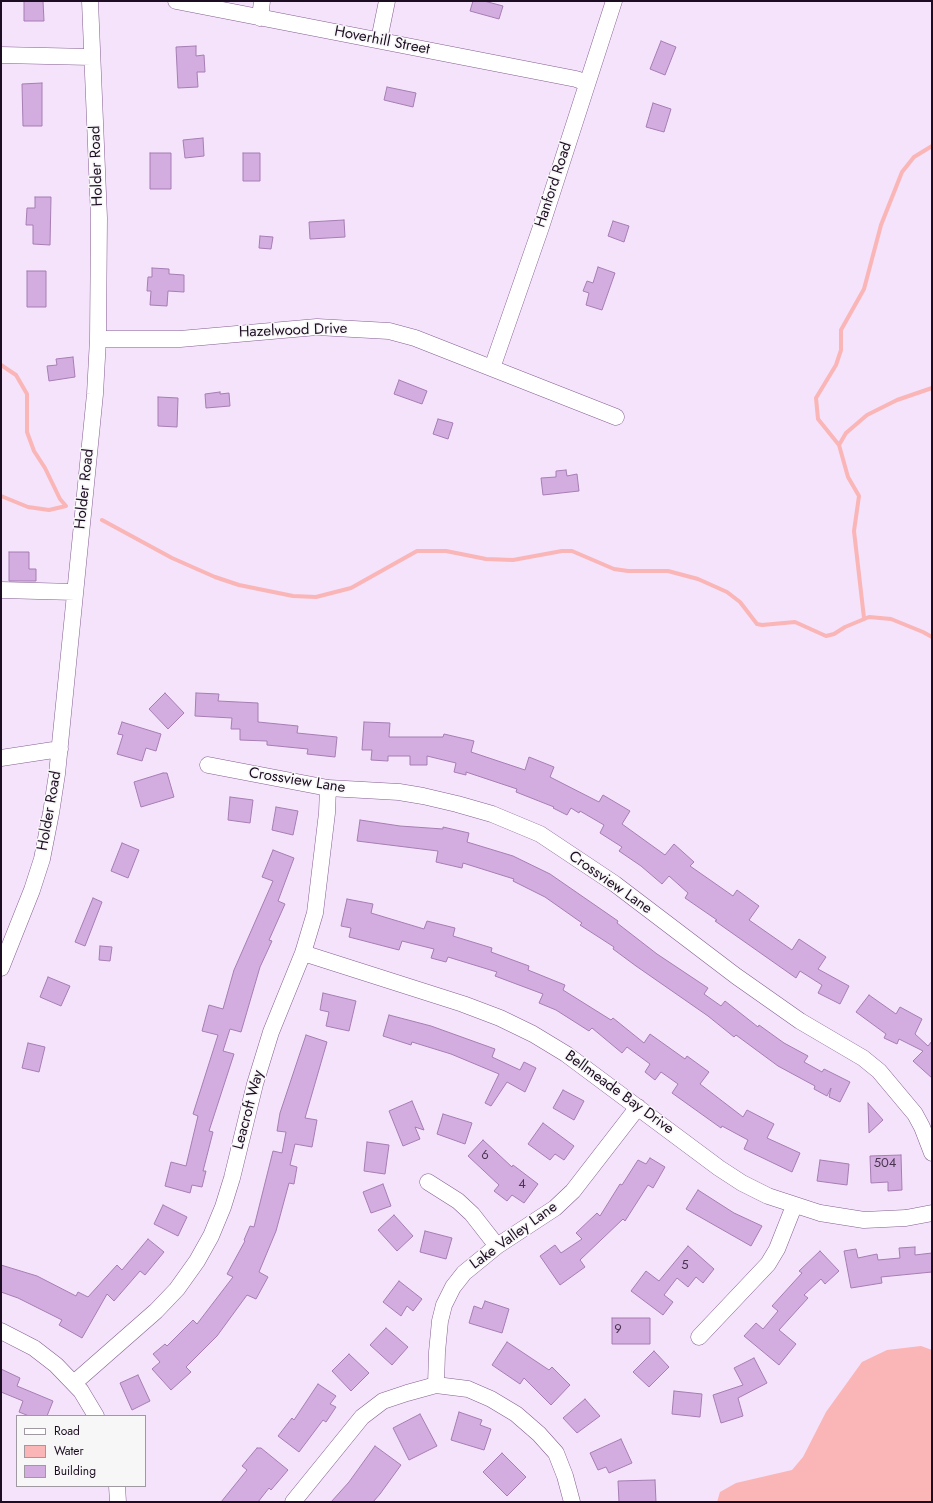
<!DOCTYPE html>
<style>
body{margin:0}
#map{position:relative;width:933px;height:1503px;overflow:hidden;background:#f4e3fa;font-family:Jost,sans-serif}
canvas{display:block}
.frame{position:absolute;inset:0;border:2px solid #1d0d22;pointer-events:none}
.legend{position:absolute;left:16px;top:1415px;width:130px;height:72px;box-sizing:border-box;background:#f7f7f7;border:1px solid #a099a2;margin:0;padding:5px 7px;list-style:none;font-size:12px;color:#1d0d22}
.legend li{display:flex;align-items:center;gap:8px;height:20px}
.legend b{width:20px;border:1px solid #a099a2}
</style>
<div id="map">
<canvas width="933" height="1503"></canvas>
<div class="frame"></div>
<ul class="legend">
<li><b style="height:5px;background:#fff"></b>Road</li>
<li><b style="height:11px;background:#fab5b7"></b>Water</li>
<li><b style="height:11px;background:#d3addf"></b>Building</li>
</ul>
</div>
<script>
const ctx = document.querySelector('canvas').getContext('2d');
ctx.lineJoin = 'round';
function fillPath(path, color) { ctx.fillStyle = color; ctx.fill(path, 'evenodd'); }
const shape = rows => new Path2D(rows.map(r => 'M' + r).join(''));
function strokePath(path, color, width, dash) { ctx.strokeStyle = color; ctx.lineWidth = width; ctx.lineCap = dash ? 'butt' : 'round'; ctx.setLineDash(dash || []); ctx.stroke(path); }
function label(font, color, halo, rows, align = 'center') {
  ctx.font = font + ' Jost,sans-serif'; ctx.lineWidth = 3; ctx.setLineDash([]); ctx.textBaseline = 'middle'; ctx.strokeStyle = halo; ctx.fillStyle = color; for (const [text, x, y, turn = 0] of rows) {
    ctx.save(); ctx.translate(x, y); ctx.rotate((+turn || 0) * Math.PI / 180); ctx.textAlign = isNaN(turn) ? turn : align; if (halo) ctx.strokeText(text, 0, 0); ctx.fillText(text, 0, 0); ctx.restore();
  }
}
const water = shape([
 [921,1346,932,1350,932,1502,717,1502,720,1492,736,1483,792,1470,803,1457,826,1412,862,1362,887,1350]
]);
const stream = shape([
 [1,365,16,375,27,394,27,432,34,451,45,468,60,499,66,506,49,510,28,507,1,496],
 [839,445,846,433,867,415,897,400,932,388],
 [102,520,172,558,215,577,239,585,293,596,316,597,351,588,417,551,446,551,486,559,513,560,562,551,572,551,614,569,628,571,668,571,698,579,727,592,740,602,757,624,762,625,795,622,826,636,834,634,845,627,869,617,891,619,923,632,932,637],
 [864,618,854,531,859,496,848,477,839,445,818,419,816,398,836,365,841,350,841,330,864,289,881,225,902,172,914,157,932,146]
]);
const building = shape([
 [24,1,43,1,44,21,24,21,24,1],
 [473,1,484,1,503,6,499,19,470,11,473,1],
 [661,41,676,47,665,75,650,69,661,41],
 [196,46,196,56,204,55,205,72,197,72,198,87,178,88,176,47,196,46],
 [42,83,42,126,23,126,22,84,42,83],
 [387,87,416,93,413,107,384,100,387,87],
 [653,103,671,109,664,132,646,127,653,103],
 [203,138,204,156,185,158,183,140,203,138],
 [150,153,171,153,171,189,150,189,150,153],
 [243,153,260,153,260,181,243,181,243,153],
 [35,197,51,197,50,245,33,244,33,225,26,225,27,208,35,208,35,197],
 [344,220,345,237,310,239,309,222,344,220],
 [613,221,629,226,624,242,608,236,613,221],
 [260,236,273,237,271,249,259,248,260,236],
 [598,267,615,273,602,310,586,305,589,293,583,291,587,281,593,283,598,267],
 [152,268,169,269,169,274,184,275,184,292,168,291,167,306,150,305,151,291,147,291,148,277,152,277,152,268],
 [27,271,46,271,46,307,27,307,27,271],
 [73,357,75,377,49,381,47,366,57,365,56,359,73,357],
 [399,380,427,391,422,404,394,394,399,380],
 [220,392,220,394,229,393,230,406,206,408,205,394,220,392],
 [158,397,178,398,177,427,158,426,158,397],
 [438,419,453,423,448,439,433,434,438,419],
 [566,470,567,476,577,474,579,491,543,495,541,478,556,477,556,471,566,470],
 [9,552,29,552,29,569,36,569,36,581,9,581,9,552],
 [165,693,184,713,168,729,149,709,165,693],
 [196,693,219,694,218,701,258,703,258,722,298,726,297,733,337,737,335,757,307,754,308,749,267,745,267,741,240,740,240,729,231,729,232,718,195,716,196,693],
 [122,722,161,734,156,751,146,748,142,761,117,754,123,735,118,734,122,722],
 [364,722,390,723,389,737,443,737,444,734,474,741,471,752,525,770,529,757,554,767,550,777,599,802,603,795,630,811,622,824,665,855,674,844,694,862,690,866,733,896,737,890,759,906,749,920,792,950,799,939,826,957,818,969,849,986,840,1004,818,993,822,985,800,971,796,978,715,921,717,920,685,898,688,893,669,876,662,884,641,866,619,851,622,847,600,833,604,825,580,811,579,813,571,808,567,815,553,808,554,807,516,792,517,789,466,772,466,775,454,772,456,763,427,756,427,765,410,765,410,756,388,756,388,761,371,760,372,750,362,750,364,722],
 [163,773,167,773,174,797,141,807,134,782,163,773],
 [230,797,253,800,250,823,228,820,230,797],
 [276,807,298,811,293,835,272,830,276,807],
 [360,820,400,826,443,829,443,827,469,833,467,842,513,856,550,874,618,921,617,923,657,954,708,988,704,994,721,1006,725,1001,758,1027,759,1025,784,1043,808,1056,804,1062,822,1072,824,1069,850,1082,840,1102,829,1097,831,1088,827,1096,814,1089,815,1086,778,1066,736,1035,734,1037,708,1016,636,966,613,949,614,947,580,925,582,923,545,897,513,881,514,879,463,863,462,868,436,862,438,851,357,841,360,820],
 [122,843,139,850,128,878,111,871,122,843],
 [273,850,294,858,278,901,285,904,269,940,272,941,260,967,241,1032,230,1029,223,1051,234,1054,209,1131,213,1132,203,1171,206,1171,202,1187,192,1185,190,1193,165,1186,171,1162,186,1166,198,1116,193,1114,218,1035,202,1031,209,1005,223,1009,234,970,273,881,262,877,273,850],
 [93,898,102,902,85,946,75,942,93,898],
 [347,899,373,904,371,913,424,929,427,921,455,928,453,936,492,948,491,952,529,966,528,970,565,985,563,990,611,1020,613,1018,644,1043,650,1034,685,1059,687,1056,709,1072,700,1084,743,1117,747,1110,774,1124,767,1138,800,1153,792,1172,744,1149,748,1140,722,1126,721,1128,672,1093,678,1084,661,1072,655,1080,645,1072,650,1064,627,1047,622,1053,592,1028,589,1031,556,1010,539,1003,543,994,495,976,497,972,448,957,446,962,431,958,434,949,402,941,399,950,349,937,351,928,341,926,347,899],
 [100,946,112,947,110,961,99,960,100,946],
 [48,977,70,986,61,1006,40,997,48,977],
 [323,993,356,1001,349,1031,326,1026,329,1012,320,1010,323,993],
 [869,995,896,1014,900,1007,922,1019,915,1034,928,1046,932,1041,932,1078,913,1061,923,1051,899,1039,897,1044,884,1038,886,1034,856,1012,869,995],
 [389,1015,431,1026,495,1049,492,1057,520,1070,524,1062,536,1068,525,1092,507,1082,491,1106,485,1103,499,1074,451,1054,412,1042,411,1045,383,1036,389,1015],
 [306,1035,327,1042,305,1118,317,1120,312,1147,295,1144,290,1165,297,1167,294,1184,289,1183,276,1231,259,1272,268,1277,256,1299,247,1295,217,1336,186,1367,191,1372,171,1390,152,1369,160,1362,153,1354,165,1344,167,1346,193,1320,197,1324,233,1277,227,1274,245,1241,244,1240,250,1226,254,1227,273,1151,282,1153,286,1132,277,1131,280,1113,306,1035],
 [28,1043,45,1047,39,1072,22,1068,28,1043],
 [563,1090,584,1101,574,1120,553,1108,563,1090],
 [412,1101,424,1130,415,1127,420,1139,403,1146,389,1111,412,1101],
 [868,1103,883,1120,869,1133,868,1103],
 [443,1114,472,1123,465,1144,437,1134,443,1114],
 [543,1123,574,1146,564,1160,555,1154,550,1160,528,1144,543,1123],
 [483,1140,512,1167,513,1165,538,1184,524,1203,512,1195,507,1201,494,1191,499,1185,468,1156,483,1140],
 [367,1142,389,1145,385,1174,364,1171,367,1142],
 [901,1155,902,1190,888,1191,888,1182,871,1183,870,1156,901,1155],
 [650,1158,665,1167,653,1188,648,1185,625,1221,623,1219,580,1260,585,1267,560,1285,540,1256,555,1245,561,1253,582,1239,576,1233,597,1213,600,1216,620,1184,622,1185,638,1160,646,1164,650,1158],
 [820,1160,849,1164,847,1185,817,1181,820,1160],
 [383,1184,391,1206,371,1213,363,1192,383,1184],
 [698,1190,734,1213,762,1226,751,1246,686,1209,698,1190],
 [163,1205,187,1217,178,1236,154,1224,163,1205],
 [394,1215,413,1236,397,1251,378,1230,394,1215],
 [425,1231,452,1238,446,1259,420,1252,425,1231],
 [148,1239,164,1252,145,1275,140,1271,114,1301,107,1294,82,1338,59,1325,62,1320,18,1298,1,1292,1,1265,37,1276,76,1296,78,1292,88,1297,117,1265,122,1270,148,1239],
 [688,1246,714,1269,703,1283,696,1277,688,1287,677,1278,664,1295,673,1302,663,1315,631,1291,646,1271,659,1281,688,1246],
 [915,1247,915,1255,932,1253,932,1272,881,1277,882,1283,851,1288,844,1251,856,1249,858,1258,877,1254,878,1260,900,1258,899,1248,915,1247],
 [820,1251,839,1271,825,1284,821,1279,804,1295,808,1298,779,1330,796,1344,779,1365,744,1336,756,1323,763,1329,778,1311,772,1306,802,1273,799,1271,820,1251],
 [399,1281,422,1299,413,1311,407,1306,401,1316,383,1302,399,1281],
 [485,1301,509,1309,502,1333,469,1323,474,1306,482,1309,485,1301],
 [612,1318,650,1318,650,1344,612,1344,612,1318],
 [386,1328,408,1347,392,1365,370,1345,386,1328],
 [507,1342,549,1370,552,1367,570,1385,551,1405,524,1378,520,1384,492,1365,507,1342],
 [654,1351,669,1367,649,1387,633,1372,654,1351],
 [349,1354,369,1373,351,1391,332,1371,349,1354],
 [754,1358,767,1383,738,1398,743,1416,721,1423,713,1395,743,1385,734,1368,754,1358],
 [1,1369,20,1378,17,1386,53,1401,47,1416,29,1416,19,1412,23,1401,1,1392,1,1369],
 [138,1375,150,1401,132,1410,120,1383,138,1375],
 [318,1384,336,1396,330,1404,336,1407,326,1422,323,1420,299,1452,278,1436,292,1418,294,1420,318,1384],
 [674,1391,702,1394,700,1417,672,1414,674,1391],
 [585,1399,600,1416,577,1433,563,1418,585,1399],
 [459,1412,482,1420,480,1425,491,1429,484,1450,451,1440,459,1412],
 [420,1414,437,1446,409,1460,393,1428,420,1414],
 [621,1439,632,1463,609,1473,606,1467,598,1470,590,1453,621,1439],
 [375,1446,401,1465,380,1494,373,1502,331,1502,349,1482,375,1446],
 [257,1448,261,1448,288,1470,271,1490,269,1488,258,1502,221,1502,247,1470,242,1466,257,1448],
 [502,1453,526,1477,507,1496,483,1472,502,1453],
 [655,1480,656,1502,619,1502,618,1481,655,1480]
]);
const minor = shape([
 [176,1,576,79,587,83],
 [260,18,262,1],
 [379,40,387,1],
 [1,55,91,57],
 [98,339,180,339,317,327,389,331,415,338,616,417],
 [492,368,541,227,614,1],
 [1,590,75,592],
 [1,758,60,749],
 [208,765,328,788,399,792,423,796,457,804,492,814,540,834,615,884,736,976,800,1021,863,1058,879,1071,915,1114,922,1127,932,1153],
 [303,953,463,1004,500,1018,533,1034,566,1054,719,1168,742,1183,768,1196,820,1213,864,1220,906,1218,932,1213],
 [1,968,32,890,42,859,51,813,57,774,95,394,98,339,99,218,90,1],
 [428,1182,458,1201,472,1214,497,1246],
 [1,1331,34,1348,56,1365,81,1391,96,1416],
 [699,1337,768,1264,777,1249,794,1206],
 [74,1383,156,1311,177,1289,197,1261,211,1236,223,1207,232,1178,255,1084,271,1032,303,953,315,913,327,813,328,788],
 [436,1385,437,1352,440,1321,444,1305,453,1287,464,1273,497,1246,555,1208,573,1191,638,1107],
 [117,1486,118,1502],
 [293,1502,362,1417,383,1401,407,1393,436,1385,468,1389,491,1399,516,1414,539,1434,556,1453,565,1476,572,1502]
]);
const numberNames = [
 ["6",485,1156],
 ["504",885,1164],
 ["4",522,1185],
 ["5",685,1266],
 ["9",618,1330]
];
const streetNames = [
 ["Hoverhill Street",382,41,11],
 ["Holder Road",97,166,-92],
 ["Hanford Road",554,185,-72],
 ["Hazelwood Drive",293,331,-2],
 ["Holder Road",85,489,-84],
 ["Crossview Lane",297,781,9],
 ["Holder Road",50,811,-80],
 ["Crossview Lane",610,883,35],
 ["Bellmeade Bay Drive",619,1093,36],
 ["Leacroft Way",249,1110,-75],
 ["Lake Valley Lane",514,1236,-36]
];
fillPath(water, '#fab5b7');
strokePath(stream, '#fab5b7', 4);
fillPath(building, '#d3addf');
strokePath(building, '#a67db4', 1);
strokePath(minor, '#855e92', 17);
strokePath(minor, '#fff', 16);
label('13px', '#4a3551', null, numberNames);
label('15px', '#1d0d22', '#f7f7f7', streetNames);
</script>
